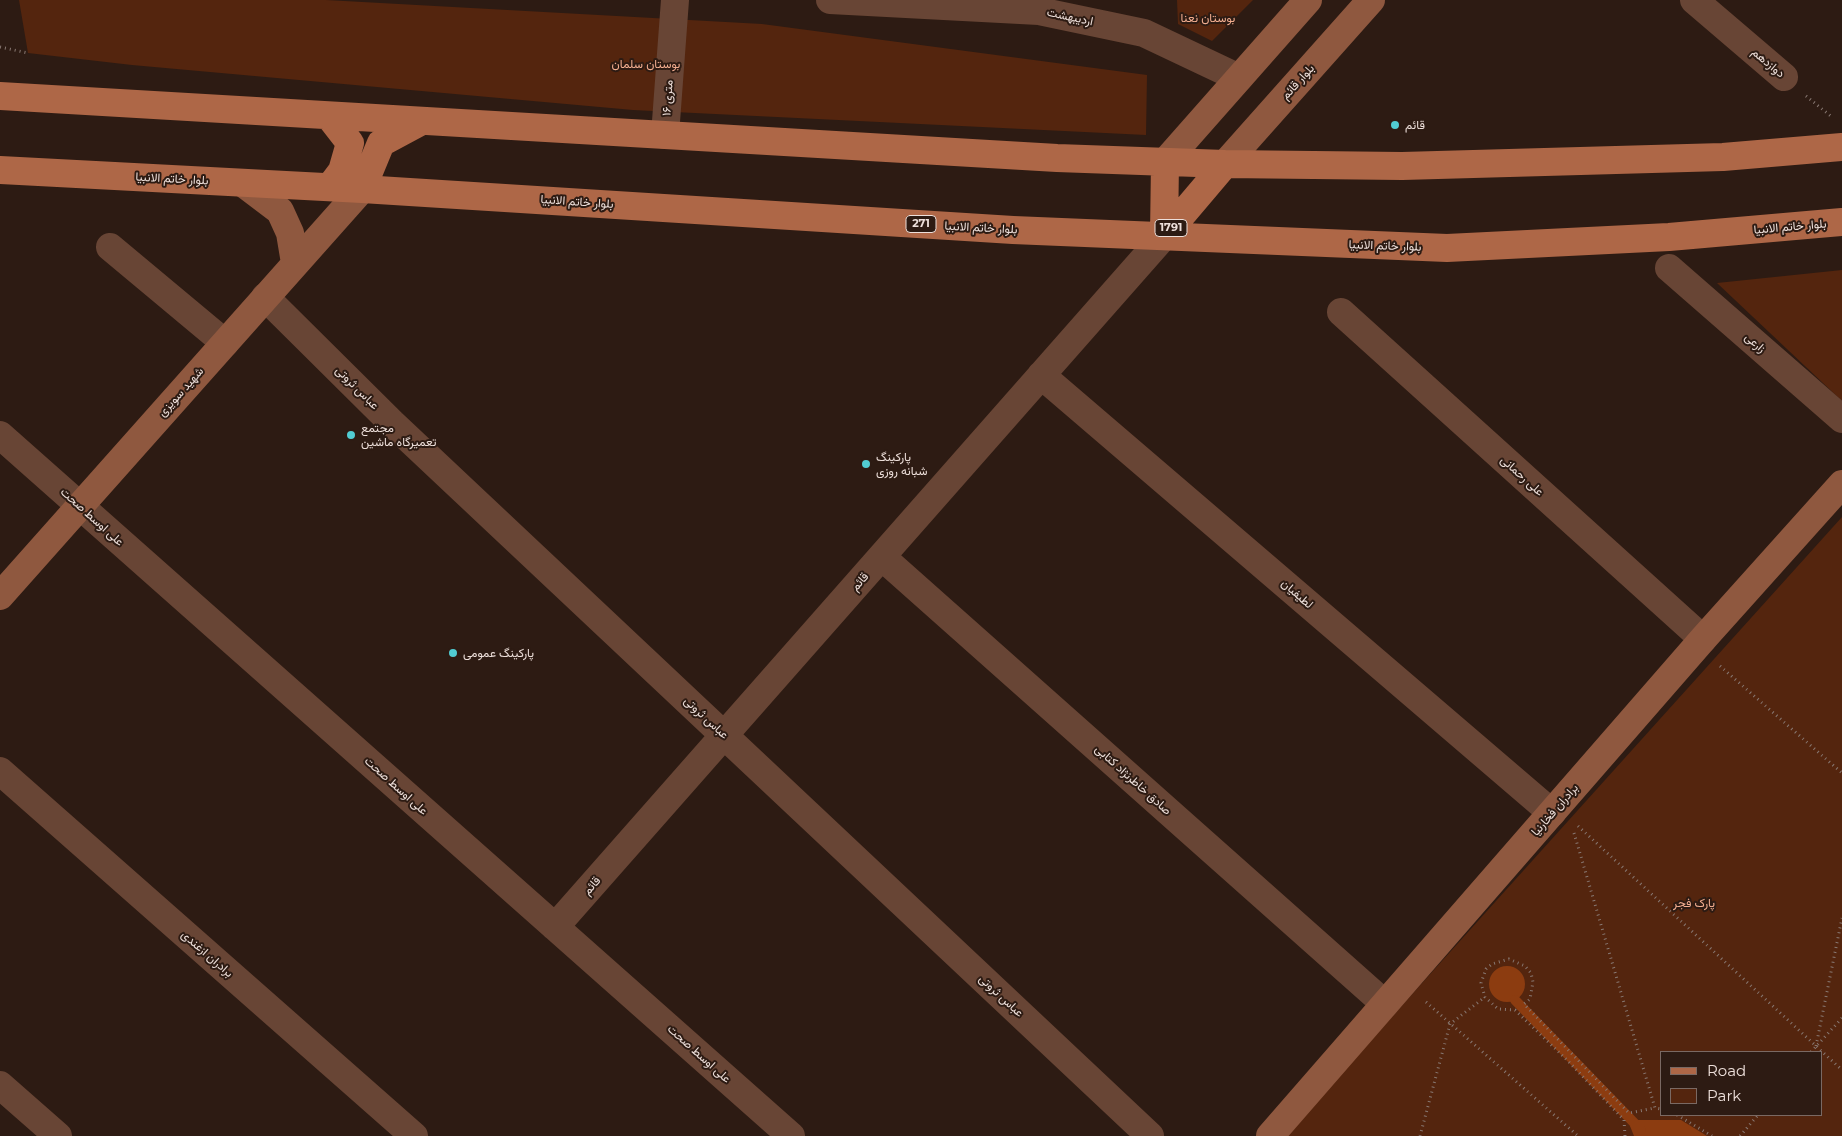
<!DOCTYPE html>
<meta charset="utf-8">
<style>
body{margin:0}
#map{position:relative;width:1842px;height:1136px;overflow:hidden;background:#2d1b13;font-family:Montserrat,sans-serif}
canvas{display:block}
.legend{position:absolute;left:1660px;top:1051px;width:162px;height:65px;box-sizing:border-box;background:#2d1b13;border:1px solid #7a6963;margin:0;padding:6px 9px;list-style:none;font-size:15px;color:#eddfda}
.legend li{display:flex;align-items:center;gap:10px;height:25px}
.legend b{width:25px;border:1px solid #7a6963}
</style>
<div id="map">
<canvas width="1842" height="1136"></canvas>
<ul class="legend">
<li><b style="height:6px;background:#ae6747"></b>Road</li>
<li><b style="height:14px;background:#54250e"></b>Park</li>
</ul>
</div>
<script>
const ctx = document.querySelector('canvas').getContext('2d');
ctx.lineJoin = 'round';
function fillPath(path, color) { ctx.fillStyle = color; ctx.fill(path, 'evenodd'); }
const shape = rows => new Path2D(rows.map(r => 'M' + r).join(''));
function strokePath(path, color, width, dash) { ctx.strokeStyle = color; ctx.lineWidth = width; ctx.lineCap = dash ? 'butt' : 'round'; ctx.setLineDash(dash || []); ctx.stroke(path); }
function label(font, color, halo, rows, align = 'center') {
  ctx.font = font + ' Montserrat,Vazirmatn,sans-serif'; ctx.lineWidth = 4; ctx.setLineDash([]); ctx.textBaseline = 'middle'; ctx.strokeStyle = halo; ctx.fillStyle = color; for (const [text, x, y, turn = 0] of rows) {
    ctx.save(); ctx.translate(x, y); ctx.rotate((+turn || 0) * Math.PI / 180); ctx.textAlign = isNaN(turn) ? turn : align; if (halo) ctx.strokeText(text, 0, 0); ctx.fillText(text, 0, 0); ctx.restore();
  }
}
const green = shape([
 [19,0,326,0,762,24,1147,75,1146,135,633,110,132,65,28,53],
 [1177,0,1253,0,1212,41,1178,24],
 [1842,270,1842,401,1717,283],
 [1842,517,1842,1136,1285,1136,1414,992],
 [1661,1052,1821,1052,1821,1115,1661,1115]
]);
const water = shape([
 '1489 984a18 18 0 1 1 36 0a18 18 0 1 1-36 0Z',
 [1638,1120,1681,1120,1707,1136,1634,1136,1630,1126]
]);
const stream = shape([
 [1515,1000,1641,1130]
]);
const path = shape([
 [0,47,28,53],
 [1806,96,1832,117],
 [1720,666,1842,773],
 [1578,826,1842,1070],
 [1574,833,1655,1108,1661,1109],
 [1426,1002,1578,1136],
 [1816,1046,1842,918],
 [1811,1052,1842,1018],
 [1677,1115,1712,1136],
 [1420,1136,1450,1024,1485,997],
 [1625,1136,1624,1120,1568,1061,1515,1010,1498,1009,1485,997,1481,983,1486,969,1492,964,1509,959,1525,966,1531,973,1533,982,1530,999,1524,1004,1629,1113,1655,1108],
 [1740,1136,1758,1115]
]);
const street = shape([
 [830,0,1039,11,1144,33,1239,78],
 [1694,0,1784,77],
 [665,135,675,0],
 [110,247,225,343],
 [1669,268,1842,419],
 [265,297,392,423,1150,1136],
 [1341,312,1703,639],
 [1041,375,1552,813],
 [0,435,791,1136],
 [882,557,1385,1004],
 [0,771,414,1136],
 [555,927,1164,236],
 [0,1085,58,1136]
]);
const secondary = shape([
 [1165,162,1308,0],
 [1225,164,1371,0],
 [243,183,280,211,290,233,295,263],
 [0,596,362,189],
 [1270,1136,1703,639,1842,484]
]);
const primary = shape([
 [0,96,1057,158,1225,164,1402,166,1723,157,1842,147],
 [329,116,350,143,342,171,330,187],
 [1165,162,1164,236,1225,164],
 [0,170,362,189,1013,230,1447,248,1669,237,1842,222],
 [362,189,381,143,422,121]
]);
const markers = [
 [1395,125,5,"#51ccd2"],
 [351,435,5,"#51ccd2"],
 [866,464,5,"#51ccd2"],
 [453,653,5,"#51ccd2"]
];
const shields = [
 [921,224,30],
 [1171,228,32]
];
const shieldNames = [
 ["271",921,224],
 ["1791",1171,228]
];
const streetNames = [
 ["اردیبهشت",1070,17,12],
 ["دوازدهم",1768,63,40],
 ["بلوار قائم",1298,82,-48],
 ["۱۶ متری",668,98,-86],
 ["بلوار خاتم الانبیا",172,179,3],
 ["بلوار خاتم الانبیا",577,202,4],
 ["بلوار خاتم الانبیا",1790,227,-5],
 ["بلوار خاتم الانبیا",981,228,3],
 ["بلوار خاتم الانبیا",1385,246,2],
 ["زارعی",1755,343,41],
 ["عباس ثروتی",357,388,45],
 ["شهید سویزی",181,392,-48],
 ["علی رحمانی",1522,476,42],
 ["علی اوسط صحت",92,517,42],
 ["قائم",860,582,-49],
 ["لطیفیان",1297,594,41],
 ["عباس ثروتی",706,718,43],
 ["صادق خاطرنژاد کتابی",1133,780,42],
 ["علی اوسط صحت",396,786,42],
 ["برادران فخارنیا",1555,810,-49],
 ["قائم",592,886,-49],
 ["برادران ازغندی",207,954,41],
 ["عباس ثروتی",1001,996,43],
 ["علی اوسط صحت",699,1054,42]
];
const parkNames = [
 ["بوستان نعنا",1208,18],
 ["بوستان سلمان",646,64],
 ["پارک فجر",1694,903]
];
const poiNames = [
 ["قائم",1405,125],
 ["مجتمع",361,428],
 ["تعمیرگاه ماشین",361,442],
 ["پارکینگ",876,457],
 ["شبانه روزی",876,471],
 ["پارکینگ عمومی",463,653]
];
fillPath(green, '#54250e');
fillPath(water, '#8c3c10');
strokePath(stream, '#8c3c10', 10);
strokePath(path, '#887872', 3, [1, 4]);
strokePath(street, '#684535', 28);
strokePath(secondary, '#8f583f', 28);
strokePath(primary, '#ae6747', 28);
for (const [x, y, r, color] of markers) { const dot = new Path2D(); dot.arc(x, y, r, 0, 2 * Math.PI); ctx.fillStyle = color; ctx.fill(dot); strokePath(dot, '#2d1b13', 2); }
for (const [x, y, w] of shields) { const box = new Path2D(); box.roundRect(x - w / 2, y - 8.5, w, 17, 4); ctx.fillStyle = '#2d1b13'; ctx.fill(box); strokePath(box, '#eddfda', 1); }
label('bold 11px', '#eddfda', null, shieldNames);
label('12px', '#eddfda', '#2d1b13', streetNames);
label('12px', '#f3ae90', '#2d1b13', parkNames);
label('12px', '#eddfda', '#2d1b13', poiNames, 'left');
</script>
